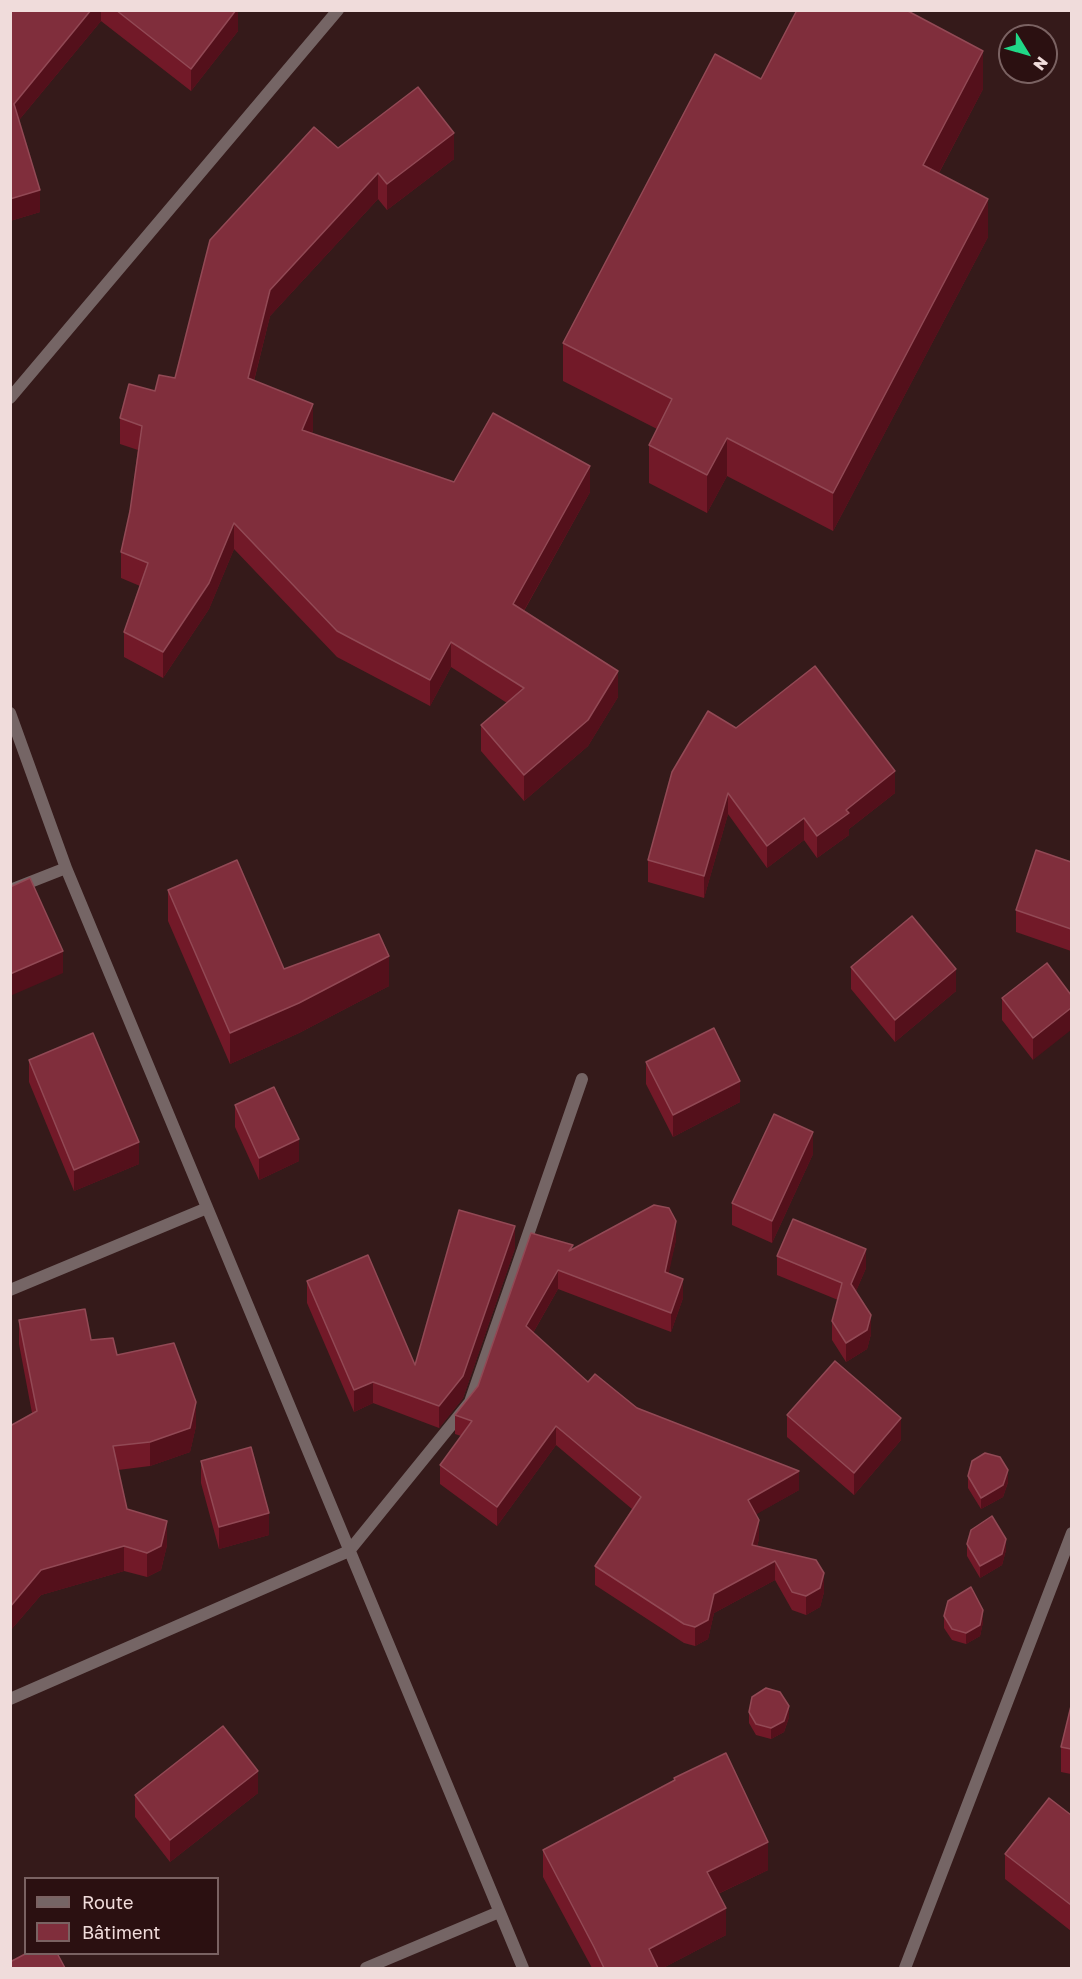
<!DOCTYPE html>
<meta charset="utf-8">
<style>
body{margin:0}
#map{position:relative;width:1082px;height:1979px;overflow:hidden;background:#351a1a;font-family:"Golos Text",sans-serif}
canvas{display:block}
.frame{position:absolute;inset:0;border:12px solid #f0dcdb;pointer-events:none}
.legend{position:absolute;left:24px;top:1877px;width:195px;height:78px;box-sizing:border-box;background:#2b1011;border:2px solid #7a6262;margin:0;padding:8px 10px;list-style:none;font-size:18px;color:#f0dcdb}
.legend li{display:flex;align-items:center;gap:12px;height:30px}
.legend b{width:30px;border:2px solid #7a6262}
.north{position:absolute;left:998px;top:24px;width:60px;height:60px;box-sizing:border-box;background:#2b1011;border:2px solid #7a6262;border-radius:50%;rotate:127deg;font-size:16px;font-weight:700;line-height:24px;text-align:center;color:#f0dcdb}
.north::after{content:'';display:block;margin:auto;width:21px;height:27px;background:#20d887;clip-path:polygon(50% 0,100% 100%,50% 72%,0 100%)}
</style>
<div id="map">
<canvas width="1082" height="1979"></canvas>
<div class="frame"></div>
<ul class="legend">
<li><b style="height:8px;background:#756565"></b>Route</li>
<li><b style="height:16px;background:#802e3c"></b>Bâtiment</li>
</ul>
<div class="north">N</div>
</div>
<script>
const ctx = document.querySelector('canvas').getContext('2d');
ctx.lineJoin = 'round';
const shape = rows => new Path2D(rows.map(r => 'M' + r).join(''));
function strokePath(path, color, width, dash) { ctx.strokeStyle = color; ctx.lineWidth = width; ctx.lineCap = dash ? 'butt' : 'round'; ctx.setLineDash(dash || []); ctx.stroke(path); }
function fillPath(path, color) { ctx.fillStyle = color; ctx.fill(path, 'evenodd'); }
const minor = shape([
 [10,398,338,10],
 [10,713,66,868,523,1968],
 [10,890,66,868],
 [10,1290,207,1208],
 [10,1699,349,1551,470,1402,582,1079],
 [366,1968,499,1912],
 [905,1968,1072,1533]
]);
const wall = shape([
 [10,10,238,10,238,31,191,91,101,21,19,120,40,212,10,221],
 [761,79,983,89,939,173,988,237,833,531,727,476,707,513,649,483,649,445,657,429,563,381,563,343],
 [338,148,454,159,387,210,378,199,270,316,254,381,313,430,312,433,454,482,590,492,524,611,618,697,588,746,524,801,481,751,481,725,507,703,451,667,430,706,337,657,234,549,209,609,163,678,124,657,124,632,140,586,121,578,121,552,130,511,138,450,120,444,120,418,155,391,175,378],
 [736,728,895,793,849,829,849,835,817,858,804,840,767,868,728,814,704,898,648,882,648,860],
 [1071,862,1071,951,1016,932,1016,910],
 [168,890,284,969,389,986,299,1033,230,1064,168,921],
 [1047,963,1033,1060,1002,1020,1002,998],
 [851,967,956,991,895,1042,851,989],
 [29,1060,139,1164,74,1191,29,1082],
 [646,1062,740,1102,673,1137,646,1084],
 [235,1105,299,1161,259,1180,235,1127],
 [813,1154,772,1243,732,1225,732,1203],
 [676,1240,668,1273,683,1298,671,1332,558,1289,533,1333,588,1382,799,1490,756,1514,759,1539,757,1546,824,1592,820,1607,806,1615,792,1610,775,1580,714,1613,708,1639,695,1646,684,1643,595,1585,595,1566,632,1509,556,1445,497,1526,440,1484,440,1465,461,1436,455,1434,455,1415,478,1386,573,1249],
 [515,1248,463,1398,439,1428,373,1403,354,1412,307,1303,307,1281,415,1365],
 [777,1256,866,1268,856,1291,871,1334,867,1349,846,1362,832,1340,832,1321,838,1300,777,1275],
 [19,1320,91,1340,117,1355,196,1426,190,1452,150,1466,118,1470,127,1509,167,1545,161,1570,147,1577,124,1571,41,1595,10,1631,10,1426,32,1413,19,1344],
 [787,1415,901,1440,854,1495,787,1437],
 [201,1461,269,1535,219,1549,201,1483],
 [968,1476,1008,1482,1003,1497,981,1509,968,1488],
 [967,1544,1006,1550,1002,1565,980,1578,967,1556],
 [944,1616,983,1622,980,1636,966,1644,952,1640,944,1628],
 [1071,1706,1071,1774,1061,1772,1061,1747],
 [749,1712,789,1717,784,1732,771,1739,756,1735,749,1723],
 [674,1778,768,1870,718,1894,726,1935,663,1968,592,1968,543,1877,543,1850,674,1781],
 [258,1793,170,1862,135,1817,135,1795],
 [1071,1815,1071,1931,1005,1879,1005,1854]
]);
const shadedWall = shape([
 [91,10,101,10,101,21,14,126,14,104],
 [236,10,238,10,238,31,191,91,191,69],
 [983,51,983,89,923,203,923,165],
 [454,133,454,159,387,210,387,184],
 [378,173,378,199,270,316,248,404,248,378,270,290],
 [40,190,40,212,10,221,10,199],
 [988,199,988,237,833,531,833,493],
 [313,404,313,430,302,456,302,430],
 [727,438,727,476,707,513,707,475],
 [590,466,590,492,513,630,513,604],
 [234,523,234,549,209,609,163,678,163,652],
 [451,642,451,667,430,706,430,680],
 [618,671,618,697,588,746,524,801,524,775],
 [895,771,895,793,849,829,849,835,817,858,817,836,846,810],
 [728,793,728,814,704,898,704,876],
 [804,818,804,840,767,868,767,846],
 [63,951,63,973,10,996,10,974],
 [389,956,389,986,299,1033,230,1064,230,1033],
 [956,969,956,991,895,1042,895,1020],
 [1071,1008,1071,1030,1033,1060,1033,1038],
 [740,1081,740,1102,673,1137,673,1115],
 [813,1132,813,1154,772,1243,772,1221],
 [299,1139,299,1161,259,1180,259,1158],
 [139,1142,139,1164,74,1191,74,1170],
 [676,1221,676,1240,665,1291,665,1272],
 [515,1226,515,1248,463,1398,439,1428,439,1406],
 [866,1249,866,1268,851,1303,851,1284],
 [558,1270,558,1289,526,1345,526,1326],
 [683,1279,683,1298,671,1332,671,1313],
 [871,1315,871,1334,867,1349,846,1362,846,1343],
 [373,1382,373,1403,354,1412,354,1390],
 [196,1402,196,1426,190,1452,150,1466,150,1442],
 [901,1418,901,1440,854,1495,854,1473],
 [556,1426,556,1445,497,1526,497,1507],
 [1008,1470,1008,1482,1003,1497,981,1509,981,1498],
 [799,1471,799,1490,748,1519,748,1500],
 [269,1513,269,1535,219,1549,219,1527],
 [759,1520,759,1539,752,1563,752,1545],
 [167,1521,167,1545,161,1570,147,1577,147,1553],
 [1006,1539,1006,1550,1002,1565,980,1578,980,1566],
 [124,1546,124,1571,41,1595,10,1631,10,1607,41,1570],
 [775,1561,775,1580,714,1613,708,1639,695,1646,695,1627,714,1594],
 [824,1573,824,1592,820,1607,806,1615,806,1596],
 [983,1610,983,1622,980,1636,966,1644,966,1633],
 [789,1706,789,1717,784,1732,771,1739,771,1728],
 [258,1771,258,1793,170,1862,170,1840],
 [768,1842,768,1870,707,1899,707,1872],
 [726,1908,726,1935,663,1968,649,1968,649,1949]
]);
const building = shape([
 [10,10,91,10,14,104,40,190,10,199,10,10],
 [116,10,236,10,191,69,116,10],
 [797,10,906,10,983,51,923,165,988,199,833,493,727,438,707,475,649,445,672,399,563,343,715,54,761,79,797,10],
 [418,87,454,133,387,184,378,173,270,290,248,378,313,404,302,430,454,482,493,413,590,466,513,604,618,671,588,720,524,775,481,725,524,688,451,642,430,680,337,631,234,523,209,583,163,652,124,632,148,563,121,552,130,511,142,426,120,418,129,384,155,391,159,375,175,378,210,240,314,127,338,148,418,87],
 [815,666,895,771,846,810,849,813,817,836,804,818,767,846,728,793,704,876,648,860,672,772,708,711,736,728,815,666],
 [1036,850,1071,862,1071,929,1016,910,1036,850],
 [237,860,284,969,379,934,389,956,299,1003,230,1033,168,890,237,860],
 [30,878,63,951,10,974,10,887,30,878],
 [912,916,956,969,895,1020,851,967,912,916],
 [1047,963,1071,995,1071,1008,1033,1038,1002,998,1047,963],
 [714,1028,740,1081,673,1115,646,1062,714,1028],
 [93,1033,139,1142,74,1170,29,1060,93,1033],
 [274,1087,299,1139,259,1158,235,1105,274,1087],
 [774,1114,813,1132,772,1221,732,1203,774,1114],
 [654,1205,669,1208,676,1221,665,1272,683,1279,671,1313,558,1270,526,1326,588,1382,595,1374,637,1408,799,1471,748,1500,759,1520,752,1545,816,1560,824,1573,820,1588,806,1596,792,1592,775,1561,714,1594,708,1620,695,1627,684,1624,595,1566,641,1497,556,1426,497,1507,440,1465,472,1421,455,1415,478,1386,531,1233,573,1245,569,1251,654,1205],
 [459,1210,515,1226,463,1376,439,1406,373,1382,354,1390,307,1281,368,1255,415,1365,459,1210],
 [793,1219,866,1249,851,1284,871,1315,867,1330,846,1343,832,1321,842,1283,777,1256,793,1219],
 [85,1309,91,1340,113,1338,117,1355,174,1343,196,1402,190,1428,150,1442,113,1446,127,1509,167,1521,161,1546,147,1553,124,1546,41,1570,10,1607,10,1426,37,1411,19,1320,85,1309],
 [835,1361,901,1418,854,1473,787,1415,835,1361],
 [251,1447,269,1513,219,1527,201,1461,251,1447],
 [985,1453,1000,1457,1008,1470,1003,1485,981,1498,968,1476,972,1461,985,1453],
 [992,1516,1006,1539,1002,1554,980,1566,967,1544,971,1530,992,1516],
 [971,1587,983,1610,980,1625,966,1633,952,1629,944,1616,948,1601,971,1587],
 [766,1688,780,1692,789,1706,784,1721,771,1728,756,1724,749,1712,752,1697,766,1688],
 [1071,1706,1071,1749,1061,1747,1071,1706],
 [223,1726,258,1771,170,1840,135,1795,223,1726],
 [726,1753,768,1842,707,1872,726,1908,649,1949,658,1968,604,1968,594,1947,543,1850,675,1780,674,1778,726,1753],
 [1049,1798,1071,1815,1071,1905,1005,1854,1049,1798],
 [27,1953,57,1953,65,1968,10,1968,10,1962,27,1953]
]);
strokePath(minor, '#756565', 12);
fillPath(wall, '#721928');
fillPath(shadedWall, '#54101b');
fillPath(building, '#802e3c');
strokePath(building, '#924955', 1.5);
</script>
